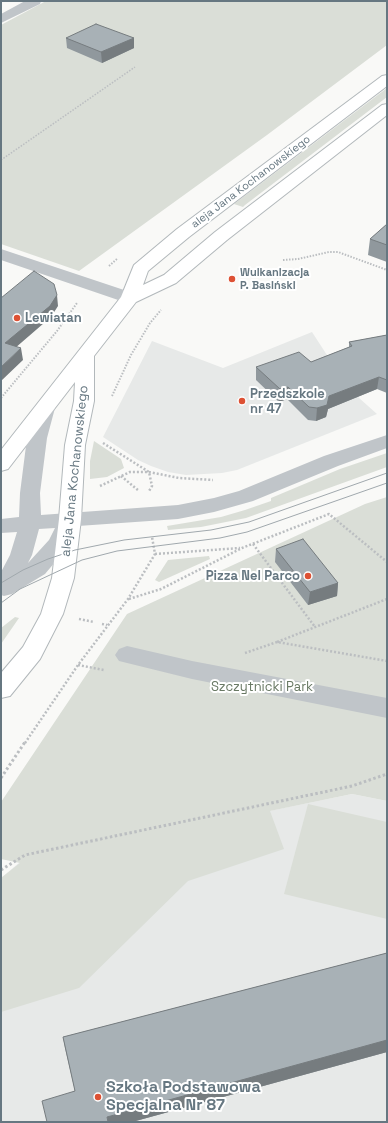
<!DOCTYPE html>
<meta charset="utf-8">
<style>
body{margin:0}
#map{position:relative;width:388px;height:1123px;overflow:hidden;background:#f9f9f7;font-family:"Space Grotesk",sans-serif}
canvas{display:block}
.frame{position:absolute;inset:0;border:2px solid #667781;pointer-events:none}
</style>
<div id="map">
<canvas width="388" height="1123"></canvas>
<div class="frame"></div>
</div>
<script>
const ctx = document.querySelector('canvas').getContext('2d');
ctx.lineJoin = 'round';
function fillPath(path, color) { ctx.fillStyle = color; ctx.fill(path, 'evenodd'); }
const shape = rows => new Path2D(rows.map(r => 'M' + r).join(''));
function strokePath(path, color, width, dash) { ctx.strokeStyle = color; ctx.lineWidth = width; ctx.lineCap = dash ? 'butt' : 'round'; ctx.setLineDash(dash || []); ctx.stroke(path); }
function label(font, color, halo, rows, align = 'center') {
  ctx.font = font + ' "Space Grotesk",sans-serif'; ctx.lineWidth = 4; ctx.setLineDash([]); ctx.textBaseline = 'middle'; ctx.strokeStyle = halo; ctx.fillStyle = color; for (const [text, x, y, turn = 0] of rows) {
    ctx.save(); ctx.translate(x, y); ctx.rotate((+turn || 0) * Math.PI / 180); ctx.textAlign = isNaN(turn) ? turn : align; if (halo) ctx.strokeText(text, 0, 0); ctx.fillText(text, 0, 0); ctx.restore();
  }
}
const built = shape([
 [312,332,349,389,377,414,237,470,222,473,186,475,168,472,151,466,138,460,103,437,152,341,223,368],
 [352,794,387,801,387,1122,1,1122,1,878,20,862]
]);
const green = shape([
 [46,1,387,1,387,45,267,135,79,271,1,244,1,25],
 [387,88,387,97,245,205,243,207,234,204],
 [94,441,121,459,124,468,107,477,90,479,90,461],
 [387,453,387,467,246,518,201,527,168,530,167,526,221,517,245,510,271,501,271,498,340,469],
 [387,497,387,801,352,794,270,811,284,849,188,881,79,988,1,1012,1,878,20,863,1,859,1,802,127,614,365,504],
 [209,556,210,559,159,582,155,580,168,560],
 [15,617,19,618,1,644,1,628],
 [308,804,387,822,387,919,284,894]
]);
const pathFar3 = shape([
 [1,160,135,67]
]);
const pathFar2 = shape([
 [283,260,298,259,329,252,338,252,387,270],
 [109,266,117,259],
 [112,396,131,355,150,323,161,310],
 [1,398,57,331,77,303]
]);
const pathFar1 = shape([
 [103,443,149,472,152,486,149,491],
 [121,476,139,491],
 [100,486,130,472,149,472,179,478,213,480],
 [253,544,315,627],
 [155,554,240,548],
 [129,599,161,589,242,548,329,514,387,562],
 [387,599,277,642,387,661],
 [79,619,94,622],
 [102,624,107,625],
 [245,653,277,642],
 [78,665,104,670],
 [25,743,78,665,128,599,155,554,152,537]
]);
const path = shape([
 [1,778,25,742],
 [1,870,25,855,352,786,387,774]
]);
const minor = shape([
 [25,1,41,1,40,4,1,23,1,14,25,1],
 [1,249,136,294,139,298,136,302,130,303,124,302,1,260,1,249],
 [45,402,52,404,55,408,47,438,40,493,41,515,178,505,214,498,239,491,324,456,387,435,387,448,338,466,253,501,214,512,178,519,78,526,66,549,45,574,12,594,4,596,1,595,1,572,10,555,17,532,1,533,1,519,19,517,20,493,27,438,35,408,38,404,45,402],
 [55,528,49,540,28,563,32,555,39,529,55,528],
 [127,646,192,661,387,698,387,718,192,679,119,661,115,655,119,649,127,646]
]);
const major = shape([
 [387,75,387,86,189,237,148,271,143,285,164,275,215,232,382,105,387,104,387,115,227,240,176,283,136,302,94,356,94,401,85,445,81,519,74,578,63,614,40,659,10,696,1,698,1,673,23,647,41,614,52,578,59,519,65,445,74,401,75,382,8,469,1,471,1,450,121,297,134,265,177,229,382,76,387,75]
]);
const tram = shape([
 [1,583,23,570,48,559,75,550,124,540,211,530,249,522,387,473],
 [1,603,20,589,82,560,117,551,220,538,247,532,387,483]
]);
const wall = shape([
 [66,38,134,38,134,48,102,63,67,48],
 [387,224,387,262,368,255,370,239],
 [387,335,387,393,377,389,328,409,326,417,316,421,308,420,287,399,279,402,256,380,256,367,311,362,349,347,349,342],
 [276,549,338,583,337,596,308,605,275,562],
 [387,953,387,1052,132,1122,46,1122,75,1091,65,1048,63,1037]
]);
const shadedWall = shape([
 [134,38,134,48,102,63,101,52],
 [57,295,58,306,51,317,7,355,5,343],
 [21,348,23,360,1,381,1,367],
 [379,377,377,389,328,409,326,417,316,421,317,408,329,396],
 [288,387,287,399,279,402,280,389],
 [338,583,337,596,308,605,310,592],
 [387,1040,387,1052,132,1122,108,1122,107,1117]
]);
const building = shape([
 [96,24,134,38,101,52,66,38,96,24],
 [387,224,387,245,370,239,387,224],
 [34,271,54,284,57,295,50,306,5,343,21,348,1,367,1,298,34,271],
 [387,335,387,380,379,377,329,396,327,405,317,408,309,407,288,387,280,389,256,367,299,352,311,362,352,346,349,342,387,335],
 [303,539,338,583,310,592,276,549,303,539],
 [387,953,387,1040,107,1117,108,1122,47,1122,42,1101,75,1091,63,1037,387,953]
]);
const markers = [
 [232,279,4,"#dd5134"],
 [17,318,4,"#dd5134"],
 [242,401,4,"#dd5134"],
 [308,576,4,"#dd5134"],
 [98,1097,4,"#dd5134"]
];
const farStreetnames = [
 ["aleja Jana Kochanowskiego",251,182,-37]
];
const farPoinames = [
 ["Wulkanizacja",240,273],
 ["P. Basiński",240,286]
];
const poiNames = [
 ["Lewiatan",25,318],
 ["Przedszkole",250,394],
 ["nr 47",250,409],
 ["Pizza Nel Parco",300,576,"right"]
];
const streetNames = [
 ["aleja Jana Kochanowskiego",75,471,-84]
];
const parkNames = [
 ["Szczytnicki Park",262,687]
];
const nearPoinames = [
 ["Szkoła Podstawowa",106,1088],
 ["Specjalna Nr 87",106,1106]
];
fillPath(built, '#e7e9e8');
fillPath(green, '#daded7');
strokePath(major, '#b2b8bb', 2);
strokePath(pathFar3, '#bbbec1', 1.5, [1.5, 1.5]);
strokePath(pathFar2, '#bbbec1', 2, [1.5, 1.5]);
strokePath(pathFar1, '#bbbec1', 2.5, [2, 2]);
strokePath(path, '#bbbec1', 3, [2.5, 2.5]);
fillPath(minor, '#c0c5c9');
fillPath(major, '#fff');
strokePath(tram, '#a0a8ad', 1);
fillPath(wall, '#90989d');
fillPath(shadedWall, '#767c7f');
fillPath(building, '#a8b1b6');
strokePath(building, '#767c7f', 1);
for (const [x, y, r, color] of markers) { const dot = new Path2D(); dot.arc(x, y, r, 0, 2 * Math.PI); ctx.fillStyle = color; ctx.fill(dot); strokePath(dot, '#fff', 1.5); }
label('11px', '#667781', '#fff', farStreetnames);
label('bold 11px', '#667781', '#fff', farPoinames, 'left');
label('bold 13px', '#667781', '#fff', poiNames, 'left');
label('13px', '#667781', '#fff', streetNames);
label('13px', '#697964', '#fff', parkNames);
label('bold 16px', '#667781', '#fff', nearPoinames, 'left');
</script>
